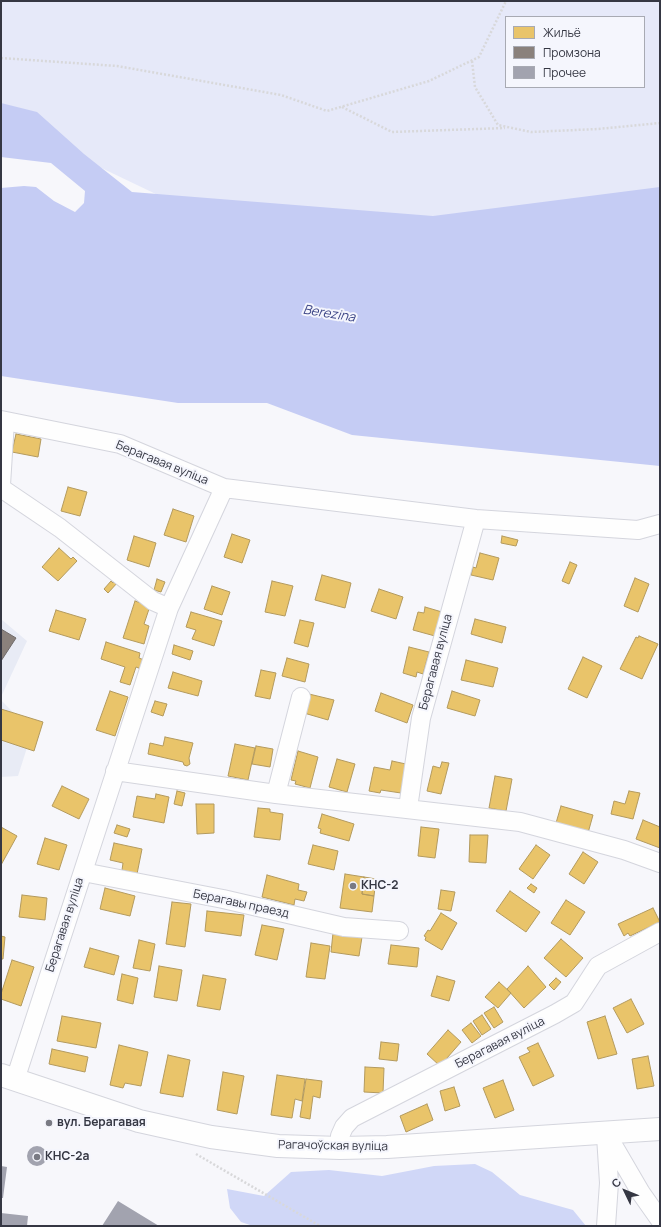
<!DOCTYPE html>
<meta charset="utf-8">
<style>
body{margin:0}
#map{position:relative;width:661px;height:1227px;overflow:hidden;background:#f7f7fb;font-family:Manrope,sans-serif}
canvas{display:block}
.frame{position:absolute;inset:0;border:2px solid #353743;pointer-events:none}
.legend{position:absolute;left:505px;top:16px;width:140px;height:72px;box-sizing:border-box;background:#f5f6fd;border:1px solid #a8aab3;margin:0;padding:5px 7px;list-style:none;font-size:12px;color:#353743}
.legend li{display:flex;align-items:center;gap:8px;height:20px}
.legend b{width:20px;border:1px solid #a8aab3}
.north{position:absolute;left:605px;top:1171px;width:40px;height:40px;-webkit-text-stroke:3px #f5f6fd;paint-order:stroke;rotate:313deg;font-size:11px;font-weight:700;line-height:16px;text-align:center;color:#353743}
.north::after{content:'';display:block;margin:auto;width:14px;height:18px;background:#353743;clip-path:polygon(50% 0,100% 100%,50% 72%,0 100%)}
</style>
<div id="map">
<canvas width="661" height="1227"></canvas>
<div class="frame"></div>
<ul class="legend">
<li><b style="height:11px;background:#e9c46a"></b>Жильё</li>
<li><b style="height:11px;background:#8a817c"></b>Промзона</li>
<li><b style="height:11px;background:#a2a3af"></b>Прочее</li>
</ul>
<div class="north">С</div>
</div>
<script>
const ctx = document.querySelector('canvas').getContext('2d');
ctx.lineJoin = 'round';
function fillPath(path, color) { ctx.fillStyle = color; ctx.fill(path, 'evenodd'); }
const shape = rows => new Path2D(rows.map(r => 'M' + r).join(''));
function strokePath(path, color, width, dash) { ctx.strokeStyle = color; ctx.lineWidth = width; ctx.lineCap = dash ? 'butt' : 'round'; ctx.setLineDash(dash || []); ctx.stroke(path); }
function label(font, color, halo, rows, align = 'center') {
  ctx.font = font + ' Manrope,sans-serif'; ctx.lineWidth = 4; ctx.setLineDash([]); ctx.textBaseline = 'middle'; ctx.strokeStyle = halo; ctx.fillStyle = color; for (const [text, x, y, turn = 0] of rows) {
    ctx.save(); ctx.translate(x, y); ctx.rotate((+turn || 0) * Math.PI / 180); ctx.textAlign = isNaN(turn) ? turn : align; if (halo) ctx.strokeText(text, 0, 0); ctx.fillText(text, 0, 0); ctx.restore();
  }
}
const built = shape([
 [1,619,27,641,1,697],
 [1,700,32,732,18,776,1,777]
]);
const green = shape([
 [1,1,660,1,660,199,427,228,160,196,1,120],
 [506,17,644,17,644,87,506,87]
]);
const forest = shape([
 [475,1164,492,1172,520,1195,573,1210,586,1226,253,1226,241,1222,230,1208,227,1189,264,1196,291,1172,329,1170,382,1176,434,1166]
]);
const water = shape([
 [1,103,37,112,84,154,132,192,433,216,660,187,660,466,352,435,267,403,178,403,1,376,1,188,24,186,36,187,54,201,75,212,84,203,85,191,51,163,1,157]
]);
const homes = shape([
 [16,434,41,439,38,457,12,452,16,434],
 [68,487,87,492,80,516,61,511,68,487],
 [173,509,194,516,186,542,164,535,173,509],
 [232,534,250,540,242,563,224,557,232,534],
 [134,536,156,543,149,567,127,560,134,536],
 [502,536,518,540,516,546,501,543,502,536],
 [59,548,71,559,73,557,77,561,58,581,42,567,59,548],
 [480,553,499,558,493,580,471,575,473,567,476,568,480,553],
 [570,562,577,565,569,584,562,581,570,562],
 [322,575,351,583,345,608,315,600,322,575],
 [635,578,649,584,638,612,624,606,635,578],
 [157,579,165,582,161,592,154,590,157,579],
 [116,580,118,582,108,593,104,589,111,581,113,583,116,580],
 [272,581,293,586,285,616,265,612,272,581],
 [212,586,230,592,222,615,204,609,212,586],
 [379,589,403,597,396,619,371,611,379,589],
 [135,601,150,606,144,624,149,626,144,644,123,638,135,601],
 [425,607,442,612,435,636,413,630,418,612,424,613,425,607],
 [56,610,86,619,79,640,49,631,56,610],
 [191,612,222,621,214,646,192,639,196,630,186,627,191,612],
 [475,619,506,627,502,643,471,634,475,619],
 [300,620,314,623,308,647,294,643,300,620],
 [639,636,658,644,642,679,620,669,636,637,638,638,639,636],
 [106,642,140,653,139,658,144,660,141,669,136,667,130,685,120,682,125,667,101,659,106,642],
 [174,645,193,651,190,660,172,654,174,645],
 [409,647,429,652,423,674,417,672,416,677,403,673,409,647],
 [583,657,602,666,587,698,568,689,583,657],
 [287,658,309,664,305,682,282,676,287,658],
 [466,660,498,668,493,687,461,680,466,660],
 [261,670,276,673,270,699,255,696,261,670],
 [173,672,202,681,198,696,168,688,173,672],
 [110,691,128,697,115,736,96,730,110,691],
 [452,691,480,700,475,716,447,708,452,691],
 [381,693,413,705,407,723,375,711,381,693],
 [309,694,334,700,328,720,304,713,309,694],
 [155,701,167,704,163,716,151,712,155,701],
 [1,709,43,722,34,751,1,740,1,709],
 [165,737,193,743,189,758,190,764,187,766,184,765,183,762,148,754,150,743,163,746,165,737],
 [235,744,255,748,248,780,228,776,235,744],
 [256,746,273,749,270,767,252,764,256,746],
 [298,751,318,757,310,788,295,784,296,781,291,780,298,751],
 [337,759,355,764,347,792,329,787,337,759],
 [392,761,406,764,401,793,381,790,380,793,369,791,374,767,390,770,392,761],
 [442,762,449,763,441,794,427,791,433,766,440,768,442,762],
 [495,776,512,779,506,811,489,808,495,776],
 [62,786,89,799,79,819,52,806,62,786],
 [177,791,185,793,182,806,174,804,177,791],
 [629,791,640,793,633,819,611,814,614,801,625,804,629,791],
 [156,794,169,797,164,823,133,817,137,796,155,799,156,794],
 [196,804,214,804,214,833,197,834,196,804],
 [561,806,593,815,588,833,556,823,561,806],
 [258,808,270,809,270,812,283,814,280,840,254,837,258,808],
 [322,814,354,824,349,841,320,833,321,829,318,828,322,814],
 [643,820,660,827,660,848,636,839,643,820],
 [117,825,130,829,127,837,114,833,117,825],
 [1,827,17,836,1,865,1,827],
 [421,827,439,829,435,858,418,856,421,827],
 [470,835,488,835,486,863,469,862,470,835],
 [45,838,67,845,59,870,37,864,45,838],
 [114,843,142,849,137,874,122,870,123,863,110,860,114,843],
 [313,845,338,851,334,870,308,864,313,845],
 [536,845,550,855,533,879,519,869,536,845],
 [583,852,598,862,584,884,569,874,583,852],
 [345,874,364,877,362,894,374,896,372,912,340,908,345,874],
 [267,875,299,884,298,890,307,892,304,901,295,899,294,905,262,897,267,875],
 [364,877,376,879,374,896,362,894,364,877],
 [531,884,537,888,534,893,527,888,531,884],
 [105,888,135,896,130,916,100,909,105,888],
 [441,890,455,892,451,911,438,909,441,890],
 [510,891,540,912,526,932,496,911,510,891],
 [22,895,47,898,45,920,19,917,22,895],
 [566,900,585,912,570,935,551,923,566,900],
 [172,902,191,904,185,947,166,944,172,902],
 [653,908,660,922,630,936,628,933,624,936,618,924,653,908],
 [207,911,244,915,241,936,205,931,207,911],
 [441,913,457,923,442,950,425,940,426,937,424,936,428,930,430,931,441,913],
 [262,925,284,929,277,960,255,955,262,925],
 [333,933,362,937,359,956,331,952,333,933],
 [1,936,5,937,3,959,1,959,1,936],
 [561,939,583,958,566,977,544,958,561,939],
 [139,940,155,944,150,971,133,968,139,940],
 [311,943,330,946,325,979,306,977,311,943],
 [391,945,419,948,417,967,388,964,391,945],
 [90,948,119,956,114,975,84,967,90,948],
 [12,960,34,967,21,1006,1,999,1,994,12,960],
 [159,966,182,970,177,1001,154,997,159,966],
 [528,966,546,987,524,1008,507,989,528,966],
 [122,974,138,978,133,1004,117,1000,122,974],
 [203,975,226,979,220,1010,197,1006,203,975],
 [437,976,455,981,449,1001,431,996,437,976],
 [556,978,561,982,554,990,549,985,556,978],
 [499,982,511,993,498,1008,485,997,499,982],
 [631,999,644,1024,627,1033,613,1008,631,999],
 [494,1007,503,1022,494,1028,484,1013,494,1007],
 [482,1015,491,1029,482,1035,473,1021,482,1015],
 [62,1016,101,1023,96,1048,57,1041,62,1016],
 [605,1016,617,1054,598,1059,587,1022,605,1016],
 [471,1023,481,1036,472,1043,462,1030,471,1023],
 [448,1030,461,1042,440,1066,427,1054,448,1030],
 [381,1042,399,1044,397,1061,379,1059,381,1042],
 [538,1043,554,1076,533,1086,519,1057,530,1052,527,1048,538,1043],
 [119,1045,148,1052,141,1086,125,1083,123,1088,110,1085,119,1045],
 [52,1049,88,1057,85,1072,49,1064,52,1049],
 [168,1055,190,1060,183,1097,160,1093,168,1055],
 [648,1056,654,1086,637,1089,632,1059,648,1056],
 [365,1067,384,1068,383,1093,364,1092,365,1067],
 [223,1072,244,1076,237,1114,217,1110,223,1072],
 [277,1075,305,1079,302,1101,295,1099,292,1118,271,1115,277,1075],
 [306,1079,322,1081,320,1098,313,1096,310,1119,300,1117,306,1079],
 [503,1080,514,1110,495,1118,483,1088,503,1080],
 [454,1087,460,1106,445,1111,440,1091,454,1087],
 [427,1104,433,1120,406,1132,400,1116,427,1104]
]);
const industry = shape([
 [1,629,16,638,1,661,1,629]
]);
const building = shape([
 '27 1156a10 10 0 1 1 20 0a10 10 0 1 1-20 0Z',
 [1,1166,7,1167,3,1198,1,1198],
 [118,1201,159,1226,102,1226],
 [1,1213,28,1216,27,1226,1,1226]
]);
const path = shape([
 [1,58,117,66,281,95,327,111,429,81,479,57,506,1],
 [472,61,475,87,498,125,531,132,598,129,660,123],
 [342,107,392,132,505,128],
 [196,1154,320,1226]
]);
const minor = shape([
 [1,420,120,444,224,488,476,519,638,530,660,524],
 [1,485,5,421],
 [1,488,60,528,153,601,169,608],
 [115,771,276,794,520,822,624,850,660,863],
 [276,794,301,697],
 [408,808,421,718,476,519],
 [83,872,223,899,344,927,399,931],
 [15,1080,169,608,224,488],
 [606,1133,641,1193,660,1220],
 [606,1136,609,1183,606,1226],
 [340,1148,340,1136,344,1127,352,1118,555,1014,574,1003,598,966,660,932]
]);
const major = shape([
 [1,1075,139,1121,211,1137,278,1146,340,1148,387,1147,660,1129]
]);
const markers = [
 [353,886,4,"#797a83"],
 [49,1123,4,"#797a83"],
 [37,1157,4,"#797a83"]
];
const streetNames = [
 ["Берагавая вуліца",162,463,22],
 ["Берагавая вуліца",436,662,-75],
 ["Берагавы праезд",241,904,12],
 ["Берагавая вуліца",65,925,-72],
 ["Берагавая вуліца",500,1043,-27],
 ["Рагачоўская вуліца",333,1146,1]
];
const poiNames = [
 ["КНС-2",361,886],
 ["вул. Берагавая",57,1123],
 ["КНС-2а",45,1157]
];
const waterNames = [
 ["Berezina",329,314,9]
];
fillPath(built, '#e8ebf5');
fillPath(green, '#e6e9f9');
fillPath(forest, '#d0d7f7');
fillPath(water, '#c5ccf4');
fillPath(homes, '#e9c46a');
strokePath(homes, '#b39a5e', 1);
fillPath(industry, '#8a817c');
strokePath(industry, '#706b6b', 1);
fillPath(building, '#a2a3af');
strokePath(minor, '#d4d5dd', 20);
strokePath(major, '#d4d5dd', 24);
strokePath(path, '#d8d8da', 2.5, [2, 2]);
strokePath(minor, '#fefefe', 18);
strokePath(major, '#fefefe', 22);
for (const [x, y, r, color] of markers) { const dot = new Path2D(); dot.arc(x, y, r, 0, 2 * Math.PI); ctx.fillStyle = color; ctx.fill(dot); strokePath(dot, '#f5f6fd', 1.5); }
label('12px', '#353743', '#f5f6fd', streetNames);
label('bold 12px', '#353743', '#f5f6fd', poiNames, 'left');
label('italic 13px', '#3c4586', '#f5f6fd', waterNames);
</script>
